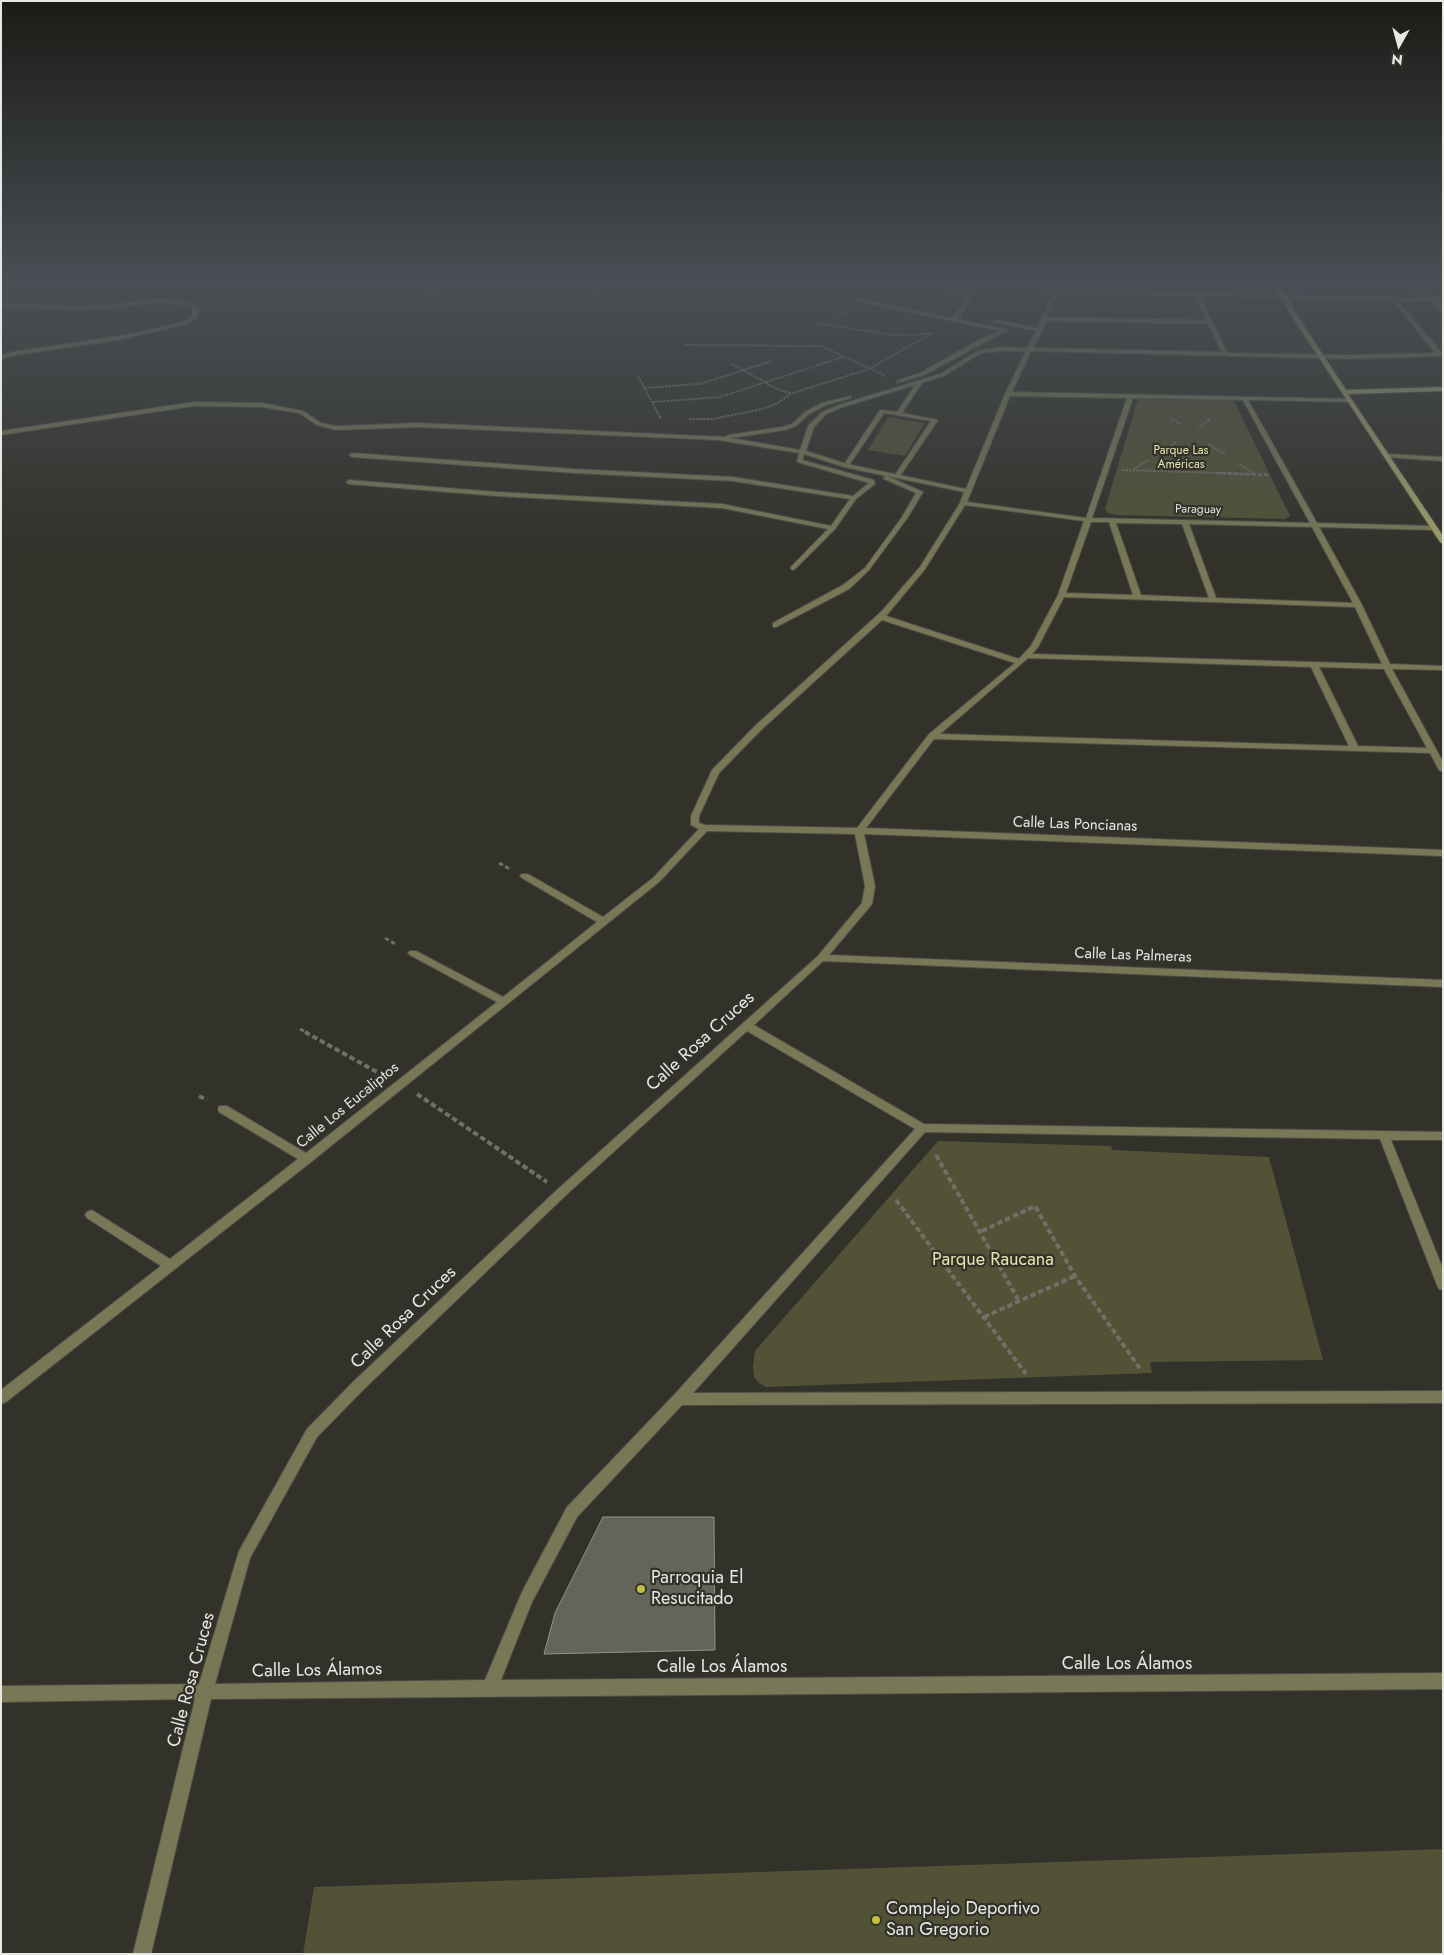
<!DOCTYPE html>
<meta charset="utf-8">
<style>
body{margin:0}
#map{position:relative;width:1444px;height:1955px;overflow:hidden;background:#32322a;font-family:Jost,sans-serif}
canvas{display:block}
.frame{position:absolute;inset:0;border:2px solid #e8e8e3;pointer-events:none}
.north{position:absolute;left:1374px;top:20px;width:50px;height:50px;-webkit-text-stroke:4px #32322a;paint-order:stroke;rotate:187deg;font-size:14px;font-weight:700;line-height:20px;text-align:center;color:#e8e8e3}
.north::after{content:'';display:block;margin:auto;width:18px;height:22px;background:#e8e8e3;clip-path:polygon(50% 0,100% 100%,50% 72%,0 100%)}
</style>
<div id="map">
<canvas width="1444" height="1955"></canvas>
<div class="frame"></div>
<div class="north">N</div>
</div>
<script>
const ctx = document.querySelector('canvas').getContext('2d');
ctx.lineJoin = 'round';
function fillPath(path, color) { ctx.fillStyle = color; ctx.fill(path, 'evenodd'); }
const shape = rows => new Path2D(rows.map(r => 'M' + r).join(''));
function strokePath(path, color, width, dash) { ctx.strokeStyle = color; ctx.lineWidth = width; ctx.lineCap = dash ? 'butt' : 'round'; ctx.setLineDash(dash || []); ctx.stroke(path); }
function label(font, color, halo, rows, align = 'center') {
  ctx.font = font + ' Jost,sans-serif'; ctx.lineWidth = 4.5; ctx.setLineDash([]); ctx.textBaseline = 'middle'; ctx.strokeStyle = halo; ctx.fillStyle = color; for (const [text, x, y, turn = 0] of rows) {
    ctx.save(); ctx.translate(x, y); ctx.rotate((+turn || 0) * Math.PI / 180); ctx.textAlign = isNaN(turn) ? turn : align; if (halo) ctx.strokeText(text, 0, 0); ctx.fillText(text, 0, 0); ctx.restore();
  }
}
const green = shape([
 [1138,399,1234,401,1290,516,1285,519,1116,515,1108,513,1105,509],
 [888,417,925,423,905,456,868,450],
 [938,1141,1111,1146,1112,1150,1269,1157,1323,1360,1150,1362,1152,1373,766,1387,759,1383,754,1377,753,1367,755,1351],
 [1443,1849,1443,1954,303,1954,314,1887]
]);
const building = shape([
 [603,1517,714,1517,715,1650,544,1654,555,1613,603,1517]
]);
const pathFar3 = shape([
 [411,308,446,283],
 [830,311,848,314],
 [557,312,609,288,629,283],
 [815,323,893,335,930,334],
 [685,345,821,346,886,376],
 [732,364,779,390,790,393],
 [638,376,661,419],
 [644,388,700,384,772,361],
 [653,402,720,397,843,357],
 [1170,418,1183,425],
 [689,419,713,419,762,409,778,403,790,394,869,369,934,332],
 [1199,427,1210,419],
 [1208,444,1225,454],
 [1158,452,1177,442],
 [1239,464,1255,474],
 [1134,469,1148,460],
 [1122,470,1253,474]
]);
const pathFar2 = shape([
 [1216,473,1268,475]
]);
const pathFar1 = shape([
 [499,863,510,869],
 [385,938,397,945],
 [300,1029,308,1033]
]);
const path = shape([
 [305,1032,377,1072],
 [417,1094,547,1182],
 [199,1096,207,1100],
 [936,1155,1019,1301],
 [896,1200,1026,1374],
 [982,1231,1035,1206,1075,1276,1141,1370],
 [984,1317,1075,1276]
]);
const lane = shape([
 [919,381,922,383,902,413,938,420,900,476,895,475,931,421,884,413,848,467,844,467,843,466,880,410,897,412,917,382,919,381]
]);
const street = shape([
 [913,283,928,283,971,290,975,283,980,283,976,291,976,292,974,293,960,316,956,319,1008,330,924,375,897,383,897,381,920,373,975,342,1000,331,851,300,854,298,951,318,956,314,969,293,913,283],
 [1016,283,1027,283,1059,290,1065,283,1070,283,1064,291,1426,298,1398,283,1405,283,1434,298,1443,298,1443,302,1437,301,1443,308,1443,313,1431,301,1398,301,1441,352,1443,352,1443,356,1351,359,1031,351,1012,392,1352,399,1352,401,1350,402,1248,400,1317,523,1433,526,1436,528,1433,530,1319,527,1362,605,1390,664,1443,666,1443,670,1392,669,1443,762,1443,772,1439,770,1430,753,934,739,866,828,1443,850,1443,856,864,834,875,886,872,904,829,955,1443,980,1443,987,823,961,754,1025,924,1124,1443,1132,1443,1140,1391,1140,1443,1269,1443,1290,1439,1289,1437,1285,1380,1139,925,1132,693,1393,1443,1391,1443,1403,682,1405,577,1517,532,1602,501,1680,1443,1673,1443,1689,211,1699,151,1954,133,1954,195,1699,1,1702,1,1686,199,1684,239,1551,307,1429,354,1381,558,1189,818,956,862,903,865,886,855,834,707,831,659,882,311,1162,6,1402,1,1404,1,1390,161,1266,87,1218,85,1215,87,1212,91,1210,95,1212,170,1259,298,1159,219,1112,218,1109,219,1106,227,1106,306,1153,497,1002,410,955,408,953,410,951,416,951,503,997,597,922,522,878,520,876,522,874,528,874,603,917,653,878,699,829,691,825,691,816,712,770,755,726,882,611,920,567,960,503,964,492,887,476,923,492,908,517,869,570,849,589,776,627,773,627,773,623,843,585,865,568,902,517,916,493,884,479,883,478,886,476,844,467,804,454,802,460,874,480,875,484,856,499,835,529,795,569,793,570,791,569,791,567,828,529,722,508,497,496,349,484,346,482,349,480,497,492,722,504,831,526,850,499,733,481,574,473,352,457,349,455,352,453,574,469,733,477,853,496,869,483,797,462,799,453,718,440,418,427,336,430,317,425,299,413,262,407,194,406,1,435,1,431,194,402,262,403,303,411,321,423,336,426,418,423,725,437,728,435,782,427,792,424,805,412,822,403,851,396,851,398,826,405,809,414,796,426,785,430,731,438,800,450,808,426,822,412,839,405,940,374,978,351,1001,347,1027,348,1036,331,993,322,996,320,1037,328,1049,302,1057,293,1016,283],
 [1062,294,1195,296,1206,320,1047,317,1054,302,1062,294],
 [1200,296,1393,300,1435,353,1351,355,1227,353,1200,296],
 [1046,321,1208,324,1222,352,1033,348,1043,330,1046,321],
 [1001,351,1026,351,1005,394,966,489,847,464,806,451,814,427,826,414,843,407,944,376,981,353,1001,351],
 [1010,396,1127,398,1086,518,967,502,1010,396],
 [1133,398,1243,400,1310,523,1092,518,1133,398],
 [965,505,1084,521,1058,595,1031,646,1019,659,886,616,925,569,965,505],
 [1091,522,1109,522,1133,595,1066,593,1091,522],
 [1116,523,1182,524,1209,598,1141,595,1116,523],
 [1189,524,1312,527,1353,603,1216,598,1189,524],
 [1064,597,1355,607,1382,664,1032,654,1038,647,1064,597],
 [882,620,1015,663,929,734,857,828,705,825,699,823,699,816,719,773,761,730,882,620],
 [1028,658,1311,667,1349,746,940,734,1028,658],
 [1319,667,1384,669,1427,748,1358,746,1319,667],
 [747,1031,915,1129,674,1395,567,1507,522,1592,485,1680,215,1684,250,1558,317,1437,364,1389,566,1195,747,1031],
 [152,299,170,299,194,304,199,310,197,317,187,324,119,340,17,355,1,359,1,355,17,351,119,336,183,322,192,316,193,310,190,306,170,303,152,303,117,308,81,310,1,307,1,303,81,306,117,304,152,299],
 [1387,454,1443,457,1443,461,1385,457,1384,456,1387,454]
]);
const secondary = shape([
 [1268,283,1273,283,1287,296,1295,312,1346,390,1443,387,1443,391,1348,394,1443,536,1443,544,1440,542,1289,312,1283,298,1268,283]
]);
const markers = [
 [641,1589,5,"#c1be40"],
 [876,1920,5,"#c1be40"]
];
const farParknames = [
 ["Parque Las",1181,451],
 ["Américas",1181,465]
];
const farStreetnames = [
 ["Paraguay",1198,510,1]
];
const streetNames = [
 ["Calle Las Poncianas",1075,825,2],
 ["Calle Las Palmeras",1133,956,2],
 ["Calle Los Eucaliptos",348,1106,-39]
];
const nearStreetnames = [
 ["Calle Rosa Cruces",701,1042,-42],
 ["Calle Rosa Cruces",404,1318,-44],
 ["Calle Los Álamos",1127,1665],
 ["Calle Los Álamos",722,1668],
 ["Calle Los Álamos",317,1671,-1],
 ["Calle Rosa Cruces",192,1680,-75]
];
const nearParknames = [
 ["Parque Raucana",993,1261]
];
const nearPoinames = [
 ["Parroquia El",651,1579],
 ["Resucitado",651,1600],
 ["Complejo Deportivo",886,1910],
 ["San Gregorio",886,1931]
];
fillPath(green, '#525237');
fillPath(building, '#64645b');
strokePath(building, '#939389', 1);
strokePath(lane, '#4f4f48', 2);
strokePath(street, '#4f4f48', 2);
strokePath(secondary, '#4f4f48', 2);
strokePath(pathFar3, '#707069', 2, [2.5, 1]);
strokePath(pathFar2, '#707069', 2.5, [4, 2]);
strokePath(pathFar1, '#707069', 3, [4.5, 2.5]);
strokePath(path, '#707069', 4, [5.5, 3]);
fillPath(lane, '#787857');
fillPath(street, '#787857');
fillPath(secondary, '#9f9f6a');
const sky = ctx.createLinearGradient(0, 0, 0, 557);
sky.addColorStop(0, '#1c1c17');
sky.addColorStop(0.51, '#494f55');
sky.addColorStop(1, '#494f5500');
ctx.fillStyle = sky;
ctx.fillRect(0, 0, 1444, 557);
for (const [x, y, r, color] of markers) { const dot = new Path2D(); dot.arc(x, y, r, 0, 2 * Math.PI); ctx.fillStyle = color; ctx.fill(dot); strokePath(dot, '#32322a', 2); }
label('12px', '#e5e5ab', '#32322a', farParknames);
label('12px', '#e8e8e3', '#32322a', farStreetnames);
label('15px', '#e8e8e3', '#32322a', streetNames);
label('18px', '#e8e8e3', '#32322a', nearStreetnames);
label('18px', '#e5e5ab', '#32322a', nearParknames);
label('18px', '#e8e8e3', '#32322a', nearPoinames, 'left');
</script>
